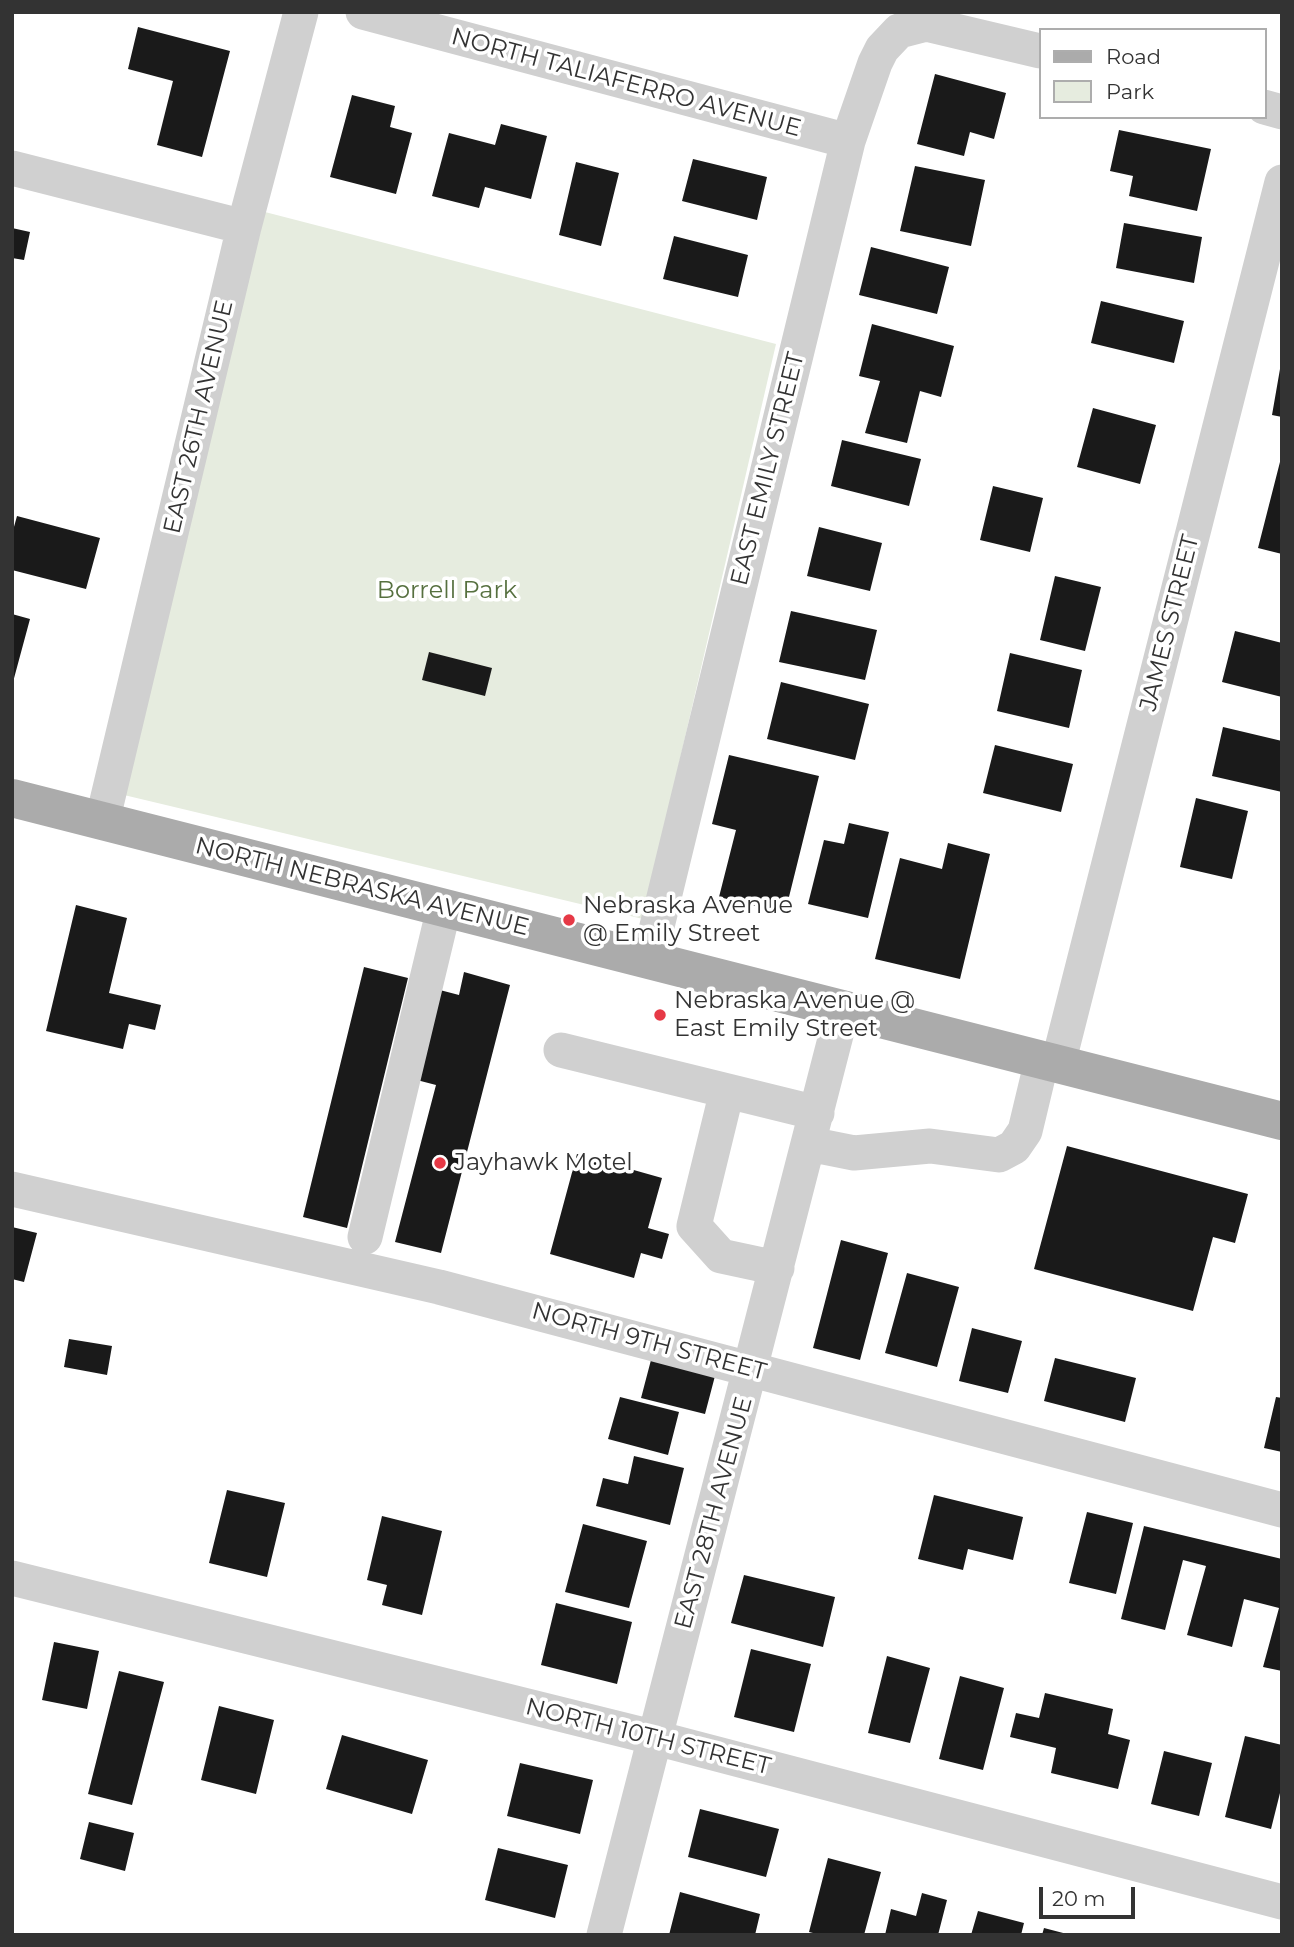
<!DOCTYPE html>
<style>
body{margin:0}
#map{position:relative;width:1294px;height:1947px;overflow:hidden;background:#fff;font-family:Montserrat,sans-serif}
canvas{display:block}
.frame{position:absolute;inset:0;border:14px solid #333;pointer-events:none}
.legend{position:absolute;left:1039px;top:28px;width:228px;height:91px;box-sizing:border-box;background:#fff;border:2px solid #adadad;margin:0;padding:9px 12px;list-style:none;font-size:21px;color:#333}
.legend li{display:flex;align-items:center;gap:14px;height:35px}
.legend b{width:35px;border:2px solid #adadad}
.scale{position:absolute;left:1039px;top:1887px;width:96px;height:32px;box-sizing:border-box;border:4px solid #333;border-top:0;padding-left:9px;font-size:21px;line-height:24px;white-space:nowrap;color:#333;-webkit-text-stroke:5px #fff;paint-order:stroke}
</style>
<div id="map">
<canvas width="1294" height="1947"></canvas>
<div class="frame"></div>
<ul class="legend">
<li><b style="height:9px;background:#ababab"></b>Road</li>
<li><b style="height:19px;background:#e6ecdf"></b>Park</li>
</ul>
<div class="scale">20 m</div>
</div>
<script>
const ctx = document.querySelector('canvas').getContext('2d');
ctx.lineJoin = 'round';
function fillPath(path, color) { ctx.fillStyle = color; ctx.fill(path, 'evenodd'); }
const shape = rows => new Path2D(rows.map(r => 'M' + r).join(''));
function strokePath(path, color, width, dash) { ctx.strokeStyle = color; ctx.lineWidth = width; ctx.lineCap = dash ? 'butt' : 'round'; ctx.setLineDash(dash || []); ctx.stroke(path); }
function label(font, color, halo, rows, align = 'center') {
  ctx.font = font + ' Montserrat,sans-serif'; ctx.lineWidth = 7; ctx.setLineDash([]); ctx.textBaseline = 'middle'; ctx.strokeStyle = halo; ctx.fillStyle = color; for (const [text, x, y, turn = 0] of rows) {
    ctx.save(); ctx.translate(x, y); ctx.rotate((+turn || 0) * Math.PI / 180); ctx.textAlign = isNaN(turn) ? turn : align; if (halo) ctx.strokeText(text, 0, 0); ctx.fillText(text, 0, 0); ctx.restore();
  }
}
const green = shape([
 [265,212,776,344,643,919,124,795]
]);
const building = shape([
 [138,27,230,51,202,157,157,145,173,81,128,69],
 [935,74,1006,93,994,139,970,132,964,156,917,144],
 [352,95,395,106,390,127,412,133,396,194,330,177],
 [501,124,547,136,531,199,485,187,479,208,432,196,449,133,495,145],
 [1119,130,1211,149,1197,211,1129,196,1133,176,1110,171],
 [693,159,767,177,757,220,682,201],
 [576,162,619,173,601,246,559,235],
 [915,166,985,180,971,246,900,231],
 [1124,223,1202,237,1194,283,1116,268],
 [12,228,30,232,24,260,12,258],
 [674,236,748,255,738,297,663,279],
 [871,247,949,267,937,314,859,295],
 [1101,301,1184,321,1174,363,1091,343],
 [872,324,954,346,941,397,920,391,907,443,865,433,880,381,859,376],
 [1280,369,1282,369,1282,417,1272,415],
 [1093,408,1156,425,1140,484,1077,467],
 [842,440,921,459,909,506,831,486],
 [1281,458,1282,458,1282,554,1258,548],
 [993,486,1043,498,1030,552,980,540],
 [17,516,100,538,86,589,12,570,12,534],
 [819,527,882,543,870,591,807,576],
 [1055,576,1101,587,1085,651,1040,640],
 [791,611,877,630,865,680,779,662],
 [12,614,30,619,13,682,12,682],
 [1235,631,1282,643,1282,697,1222,682],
 [429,652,492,668,485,696,422,680],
 [1010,653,1082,670,1069,728,997,711],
 [781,682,869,704,855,760,767,739],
 [1223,727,1282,741,1282,792,1212,776],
 [995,745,1073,764,1061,812,983,793],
 [729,755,819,776,785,913,719,897,736,830,712,824],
 [1196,798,1248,811,1232,879,1180,867],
 [849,823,889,832,868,918,808,904,824,840,844,844],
 [948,843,990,854,960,979,875,959,900,858,942,869],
 [76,905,127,918,109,993,161,1005,155,1030,129,1024,123,1049,46,1031],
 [364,967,408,978,347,1228,303,1217],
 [464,972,510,985,441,1253,395,1242,436,1085,413,1079,436,989,459,995],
 [1067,1146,1248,1194,1235,1243,1213,1237,1193,1311,1034,1269],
 [577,1154,662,1178,648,1228,669,1234,662,1259,641,1253,634,1278,550,1254],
 [12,1227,37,1233,24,1282,12,1279],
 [841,1240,888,1253,860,1360,813,1348],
 [907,1273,959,1287,937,1367,885,1353],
 [972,1328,1022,1341,1008,1393,959,1381],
 [69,1339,112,1346,107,1375,64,1367],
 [1055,1358,1136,1378,1125,1422,1044,1401],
 [651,1360,715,1376,705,1414,641,1398],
 [620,1397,679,1412,668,1455,608,1439],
 [1276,1397,1282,1398,1282,1452,1264,1448],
 [634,1456,684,1468,670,1525,596,1506,603,1478,628,1484],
 [227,1490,285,1503,267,1577,209,1563],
 [934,1495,1023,1517,1013,1560,968,1549,963,1570,918,1559],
 [1087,1512,1133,1523,1116,1594,1069,1583],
 [382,1516,442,1531,422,1615,382,1605,387,1585,367,1580],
 [583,1524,647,1541,629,1608,565,1592],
 [1144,1526,1282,1559,1282,1671,1263,1667,1279,1608,1244,1599,1232,1647,1187,1635,1206,1566,1183,1560,1165,1630,1121,1619],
 [744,1575,835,1597,823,1647,731,1623],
 [556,1603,632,1622,617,1684,541,1665],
 [54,1642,99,1651,87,1709,42,1700],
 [751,1649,811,1664,794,1732,734,1717],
 [887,1656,930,1668,910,1743,868,1733],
 [119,1671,164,1682,132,1805,88,1794],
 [960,1676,1004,1688,983,1770,939,1759],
 [1045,1693,1113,1709,1108,1734,1130,1740,1118,1789,1051,1773,1056,1748,1010,1737,1016,1713,1039,1718],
 [219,1706,274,1720,256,1794,201,1780],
 [342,1735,428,1760,412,1814,326,1789],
 [1245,1736,1282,1745,1282,1785,1271,1829,1225,1817],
 [1164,1751,1212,1763,1199,1816,1151,1804],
 [520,1763,593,1780,580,1834,507,1816],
 [700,1809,779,1829,766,1877,688,1857],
 [89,1822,134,1833,125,1871,80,1859],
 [498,1848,568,1865,555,1918,485,1900],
 [828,1858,881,1872,864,1935,821,1935,809,1932],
 [680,1892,760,1914,755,1935,669,1935],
 [922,1893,947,1900,938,1935,885,1935,891,1909,916,1916],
 [978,1911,1024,1923,1021,1935,971,1935],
 [1044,1928,1067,1934,1067,1935,1042,1935]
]);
const minor = shape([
 [363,12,848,141],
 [1264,107,1282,112],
 [12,168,244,227],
 [102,822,244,227,301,12],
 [649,959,848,141,875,63,882,49,899,31,926,24,1040,51],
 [561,1050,817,1113],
 [1058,1064,1282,182],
 [727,1091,694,1226,721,1256,777,1268],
 [809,1144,854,1153,930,1146,999,1155,1014,1147,1025,1131,1042,1060],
 [12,1189,439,1287,1282,1510],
 [365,1237,444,908],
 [12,1578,656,1738,1282,1902],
 [604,1935,843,1008]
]);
const major = shape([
 [12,798,1282,1121]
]);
const markers = [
 [569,920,7,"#e63946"],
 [660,1015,7,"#e63946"],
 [440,1163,7,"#e63946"]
];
const streetNames = [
 ["NORTH TALIAFERRO AVENUE",626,83,15],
 ["EAST 26TH AVENUE",199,417,-77],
 ["EAST EMILY STREET",768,469,-76],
 ["JAMES STREET",1170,623,-76],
 ["NORTH NEBRASKA AVENUE",362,887,14],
 ["NORTH 9TH STREET",649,1342,15],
 ["EAST 28TH AVENUE",714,1513,-75],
 ["NORTH 10TH STREET",648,1737,14]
];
const parkNames = [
 ["Borrell Park",447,591]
];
const poiNames = [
 ["Nebraska Avenue",583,906],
 ["@ Emily Street",583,934],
 ["Nebraska Avenue @",674,1001],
 ["East Emily Street",674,1029],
 ["Jayhawk Motel",454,1163]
];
fillPath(green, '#e6ecdf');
fillPath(building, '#1a1a1a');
strokePath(minor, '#d0d0d0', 35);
strokePath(major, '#ababab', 38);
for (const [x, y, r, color] of markers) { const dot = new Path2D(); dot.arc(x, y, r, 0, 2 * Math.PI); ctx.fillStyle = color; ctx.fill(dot); strokePath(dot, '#fff', 2.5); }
label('24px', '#333', '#fff', streetNames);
label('24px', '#56703f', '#fff', parkNames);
label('24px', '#333', '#fff', poiNames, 'left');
</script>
